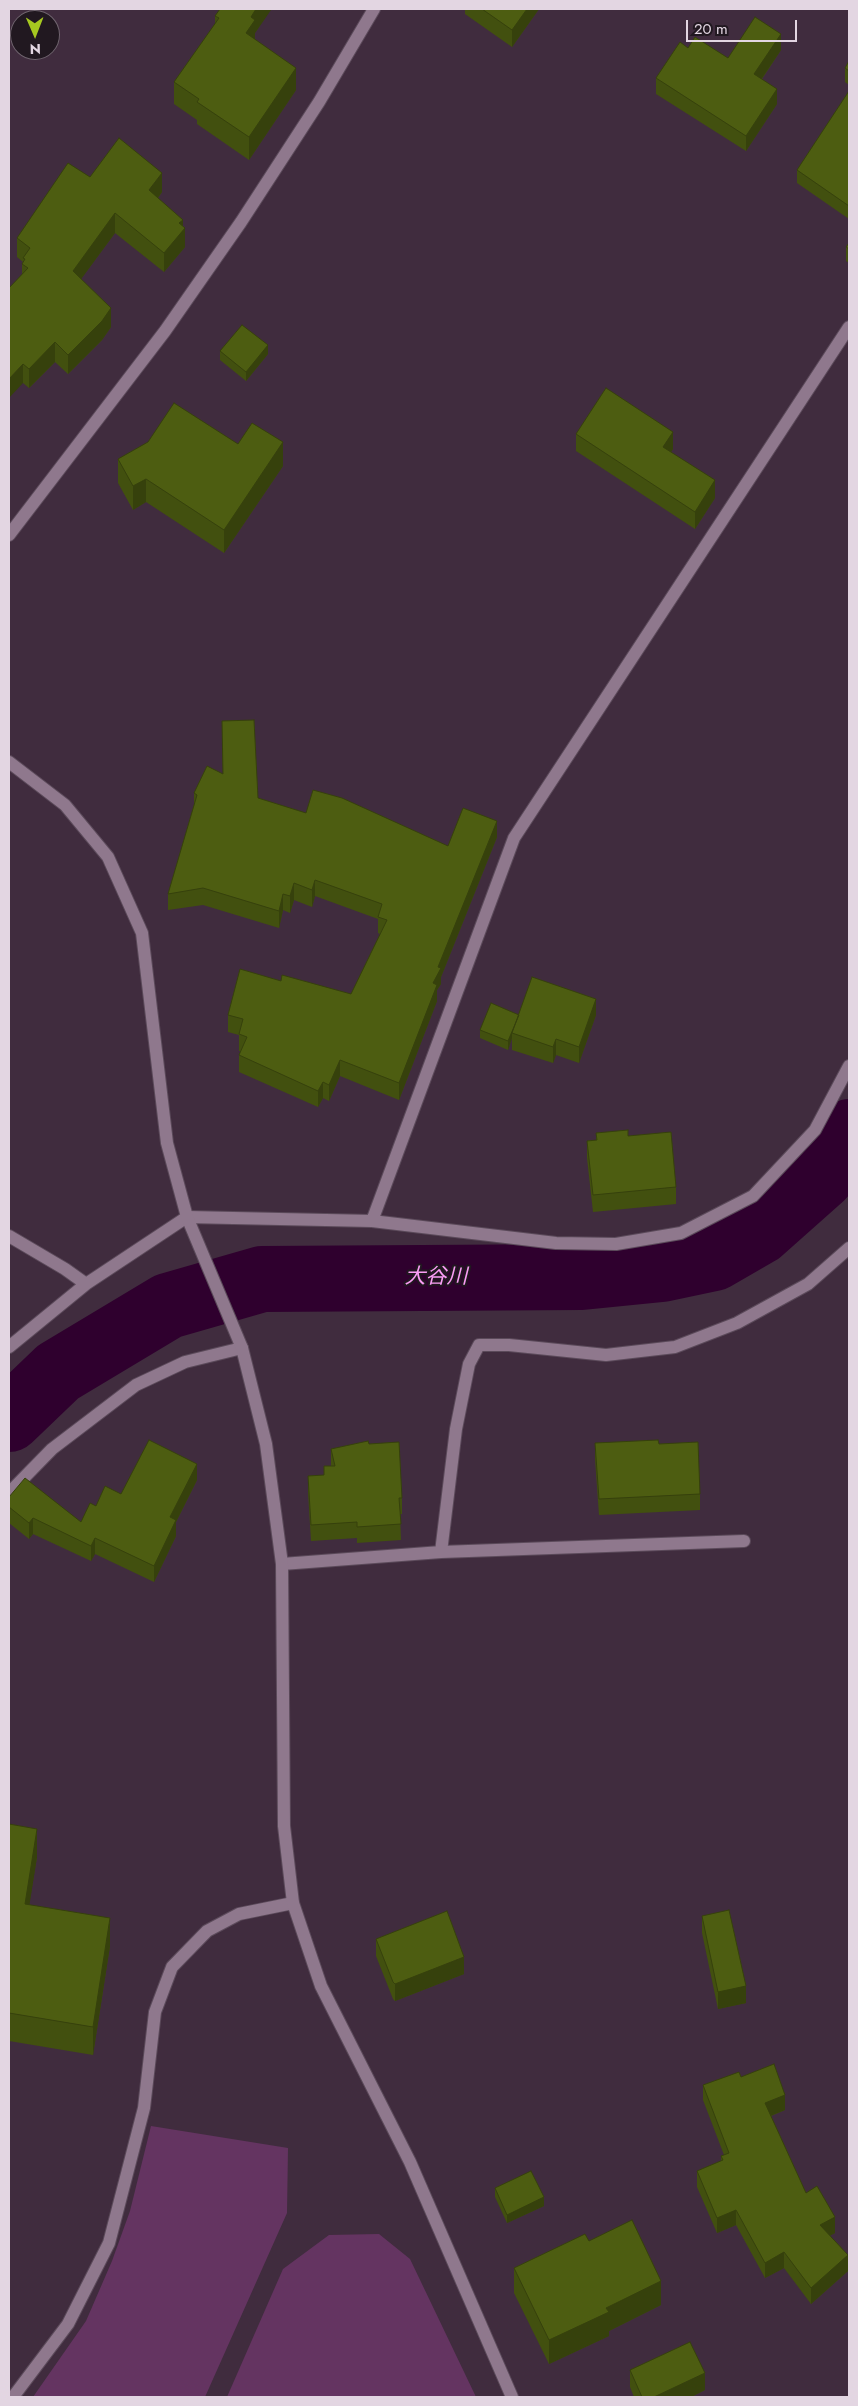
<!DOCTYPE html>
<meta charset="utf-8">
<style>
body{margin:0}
#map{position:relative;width:858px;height:2406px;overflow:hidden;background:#402c3e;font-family:Jost,sans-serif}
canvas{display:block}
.frame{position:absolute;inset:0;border:10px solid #e3d6e2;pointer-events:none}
.north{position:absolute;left:10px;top:10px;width:50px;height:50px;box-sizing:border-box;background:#211820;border:1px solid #6f646e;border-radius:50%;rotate:179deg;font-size:14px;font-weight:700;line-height:20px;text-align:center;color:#e3d6e2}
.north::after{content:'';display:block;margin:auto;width:18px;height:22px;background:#a6c820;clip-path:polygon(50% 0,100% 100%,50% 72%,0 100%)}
.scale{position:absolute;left:686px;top:20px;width:111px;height:22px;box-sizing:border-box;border:2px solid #e3d6e2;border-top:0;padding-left:6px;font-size:15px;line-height:18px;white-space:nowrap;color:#e3d6e2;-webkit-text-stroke:4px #211820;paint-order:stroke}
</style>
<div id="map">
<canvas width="858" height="2406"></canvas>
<div class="frame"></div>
<div class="north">N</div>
<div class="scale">20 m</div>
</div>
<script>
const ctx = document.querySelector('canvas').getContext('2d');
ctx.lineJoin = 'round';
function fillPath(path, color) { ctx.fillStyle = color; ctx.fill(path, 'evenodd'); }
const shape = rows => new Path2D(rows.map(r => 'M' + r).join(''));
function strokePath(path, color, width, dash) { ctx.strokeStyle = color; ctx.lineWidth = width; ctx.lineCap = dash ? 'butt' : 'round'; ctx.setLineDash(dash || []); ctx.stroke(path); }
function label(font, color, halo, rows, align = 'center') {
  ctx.font = font + ' Jost,"Noto Sans JP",sans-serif'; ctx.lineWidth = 4; ctx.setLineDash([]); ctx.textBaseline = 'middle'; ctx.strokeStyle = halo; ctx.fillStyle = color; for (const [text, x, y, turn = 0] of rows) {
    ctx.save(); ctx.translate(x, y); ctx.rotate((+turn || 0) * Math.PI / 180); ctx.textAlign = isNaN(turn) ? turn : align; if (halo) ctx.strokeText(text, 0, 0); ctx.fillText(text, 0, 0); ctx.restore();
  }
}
const green = shape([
 [151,2126,288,2148,287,2213,205,2397,33,2397,86,2321,112,2261,130,2211],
 [379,2234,410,2259,476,2397,227,2397,283,2269,329,2235]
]);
const river = shape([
 [9,1419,58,1372,168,1306,262,1279,582,1277,662,1269,714,1258,759,1232,822,1176,849,1132]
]);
const minor = shape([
 [9,535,165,331,241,222,319,102,374,9],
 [372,1221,514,838,849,327],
 [9,1236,65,1269,86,1284],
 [9,1347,86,1284,187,1217,372,1221,556,1243,616,1244,681,1233,753,1196,815,1130,849,1066],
 [9,1493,52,1449,136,1385,185,1362,242,1348],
 [441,1552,456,1429,469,1364,479,1345,509,1345,606,1355,675,1347,737,1323,808,1284,849,1248],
 [282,1564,441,1552,744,1541],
 [13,2397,68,2324,109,2243,144,2108,155,2012,172,1967,207,1931,239,1914,293,1903]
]);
const tertiary = shape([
 [9,762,65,805,108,857,142,933,167,1143,187,1217,242,1348,266,1444,282,1564,284,1826,293,1903,321,1986,410,2162,512,2397]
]);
const wall = shape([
 [271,9,255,33,255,40,296,90,249,160,197,124,197,120,174,104,174,82,215,24,215,16],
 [465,9,539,9,512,47,465,14],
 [688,48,728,58,781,50,762,79,777,104,746,151,656,94,656,78],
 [849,61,849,85,845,82,845,68],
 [849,91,849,219,797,183,797,170],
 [90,177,162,192,158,198,183,226,185,247,164,272,115,233,81,279,111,327,102,340,68,374,55,362,29,388,23,383,22,274,22,264,23,262,17,257,17,238],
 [849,243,849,263,846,261,846,247],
 [220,351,268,354,246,381,220,360],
 [576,434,673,449,671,452,715,498,695,529,576,451],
 [238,444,283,466,224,553,146,502,133,510,118,483,118,459],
 [222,721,258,798,306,813,448,846,497,837,441,977,441,984,437,990,437,1001,399,1100,340,1076,329,1101,323,1098,318,1107,239,1072,239,1055,241,1051,239,1051,239,1035,228,1032,228,1015,281,981,351,994,380,934,378,933,378,919,315,896,312,907,294,900,290,913,283,910,279,928,203,905,168,910,168,894,194,807,194,793,223,774],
 [519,1015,596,1015,579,1063,556,1055,553,1063,512,1050,512,1038,508,1050,480,1038,480,1030],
 [596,1133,628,1136,676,1187,676,1204,593,1212,587,1158,587,1141,596,1140],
 [595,1443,659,1444,700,1494,700,1510,599,1515,595,1459],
 [369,1444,402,1498,402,1514,400,1514,401,1540,357,1543,357,1538,311,1541,308,1492,308,1476,324,1475,324,1466,331,1466,331,1449],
 [197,1480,176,1522,176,1536,154,1582,95,1554,91,1561,33,1534,29,1539,9,1523,9,1497,81,1522,96,1506,121,1494],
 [9,1824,37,1857,29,1905,110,1946,93,2055,9,2041],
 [702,1916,746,2003,718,2009,702,1933],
 [376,1939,464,1974,395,2001,393,1999,376,1956],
 [741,2077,785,2110,771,2116,806,2193,835,2233,829,2236,848,2271,811,2304,784,2268,765,2278,736,2225,717,2233,697,2187,697,2171,721,2161,721,2156,724,2155,703,2100,703,2085],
 [495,2188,544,2206,507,2223,495,2197],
 [589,2241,661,2305,609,2331,609,2336,549,2364,514,2293,514,2268],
 [630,2370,705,2390,691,2397,634,2397,630,2387]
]);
const shadedWall = shape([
 [256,9,271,9,271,10,255,33,255,42,246,33,251,17],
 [527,9,539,9,512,47,512,30],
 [781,34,781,50,754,90,754,74],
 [296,68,296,90,249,160,249,137],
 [777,89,777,104,746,151,746,136],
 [162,173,162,192,149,210,149,190],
 [115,213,115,233,73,290,73,271],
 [183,220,183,231,185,228,185,247,164,272,164,253,179,223],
 [111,308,111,327,102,340,68,374,68,355],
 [55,342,55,362,29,388,29,369],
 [268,345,268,354,246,381,246,372],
 [23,364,23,383,9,398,9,379],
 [673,432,673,449,663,464,663,447],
 [283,442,283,466,224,553,224,530],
 [146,479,146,502,133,510,133,486],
 [715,480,715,498,695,529,695,512],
 [497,821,497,837,441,977,441,984,437,990,437,1001,399,1100,399,1083,438,967],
 [315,880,315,896,312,907,312,890],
 [294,883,294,900,290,913,290,896],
 [283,894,283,910,279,928,279,911],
 [596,999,596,1015,579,1063,579,1047],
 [519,1015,512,1033,512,1038,508,1050,508,1041],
 [556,1039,556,1055,553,1063,553,1047],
 [340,1060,340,1076,329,1101,329,1085],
 [323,1082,323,1098,318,1107,318,1091],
 [197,1464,197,1480,176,1522,176,1536,154,1582,154,1566,170,1517],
 [33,1518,33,1534,29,1539,29,1523],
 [95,1538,95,1554,91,1561,91,1546],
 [37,1829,37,1857,25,1933,25,1904],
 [110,1918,110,1946,93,2055,93,2027],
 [464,1957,464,1974,395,2001,395,1984],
 [746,1986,746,2003,718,2009,718,1992],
 [785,2095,785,2110,765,2118,765,2103],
 [544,2197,544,2206,507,2223,507,2215],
 [736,2210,736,2225,717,2233,717,2218],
 [835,2217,835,2233,820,2241,820,2225],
 [784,2252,784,2268,765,2278,765,2263],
 [848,2255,848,2271,811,2304,811,2288],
 [661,2281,661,2305,609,2331,609,2336,549,2364,549,2340,606,2308],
 [705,2373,705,2390,691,2397,654,2397]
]);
const building = shape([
 [220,9,256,9,251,17,255,20,246,33,296,68,249,137,197,102,199,99,174,82,219,18,215,16,220,9],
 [482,9,527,9,512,30,482,9],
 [755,17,781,34,754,74,777,89,746,136,656,78,680,42,688,48,695,37,728,58,755,17],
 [849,61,849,71,845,68,849,61],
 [849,91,849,206,797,170,849,91],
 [119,138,162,173,149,190,183,220,179,223,185,228,164,253,115,213,73,271,111,308,102,321,68,355,55,342,29,369,23,364,9,379,9,288,28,268,22,264,25,259,23,258,30,248,17,238,68,163,90,177,119,138],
 [849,243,849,249,846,247,849,243],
 [242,325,268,345,246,372,220,351,242,325],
 [606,388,673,432,663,447,715,480,695,512,576,434,606,388],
 [174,403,238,444,252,423,283,442,224,530,146,479,133,486,118,459,148,442,174,403],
 [254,720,258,798,306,813,313,790,342,798,448,846,463,808,497,821,438,967,441,968,433,983,437,985,399,1083,340,1060,329,1085,323,1082,318,1091,239,1055,247,1037,239,1034,243,1019,228,1015,240,969,281,981,282,975,351,994,387,920,378,917,382,904,315,880,312,890,294,883,290,896,283,894,279,911,203,888,168,894,197,795,194,793,207,766,223,774,222,721,254,720],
 [532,977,596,999,579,1047,556,1039,553,1047,512,1033,532,977],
 [491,1003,519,1015,508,1041,480,1030,491,1003],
 [628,1130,628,1136,671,1132,676,1187,593,1195,587,1141,597,1140,596,1133,628,1130],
 [149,1440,197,1464,170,1517,176,1520,154,1566,95,1538,91,1546,33,1518,29,1523,9,1507,9,1497,25,1478,81,1522,90,1503,96,1506,105,1486,121,1494,149,1440],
 [658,1440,659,1444,698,1442,700,1494,599,1499,595,1443,658,1440],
 [368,1441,369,1444,399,1442,402,1498,399,1498,401,1524,357,1527,357,1522,311,1525,308,1476,324,1475,324,1466,335,1466,331,1449,368,1441],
 [9,1824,37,1829,25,1904,110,1918,93,2027,9,2013,9,1824],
 [729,1910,746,1986,718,1992,702,1916,729,1910],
 [447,1911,464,1957,395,1984,393,1982,376,1939,447,1911],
 [774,2064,785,2095,765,2103,806,2193,817,2186,835,2217,820,2225,848,2255,811,2288,784,2252,765,2263,736,2210,717,2218,697,2171,723,2160,721,2156,729,2153,703,2085,739,2072,741,2077,774,2064],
 [531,2171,544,2197,507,2215,495,2188,531,2171],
 [632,2220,661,2281,606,2308,609,2312,549,2340,514,2268,585,2234,589,2241,632,2220],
 [690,2342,705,2373,654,2397,642,2397,630,2370,690,2342]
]);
const waterNames = [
 ["大谷川",436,1278]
];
fillPath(green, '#643461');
strokePath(river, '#2f002e', 66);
strokePath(minor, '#5b4a5a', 14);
strokePath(tertiary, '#5b4a5a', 14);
strokePath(minor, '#8f788d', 12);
strokePath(tertiary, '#8f788d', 12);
fillPath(wall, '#42500f');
fillPath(shadedWall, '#36410c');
fillPath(building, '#4d5d11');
strokePath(building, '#36410c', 1);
label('italic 21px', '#f99df4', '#211820', waterNames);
</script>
